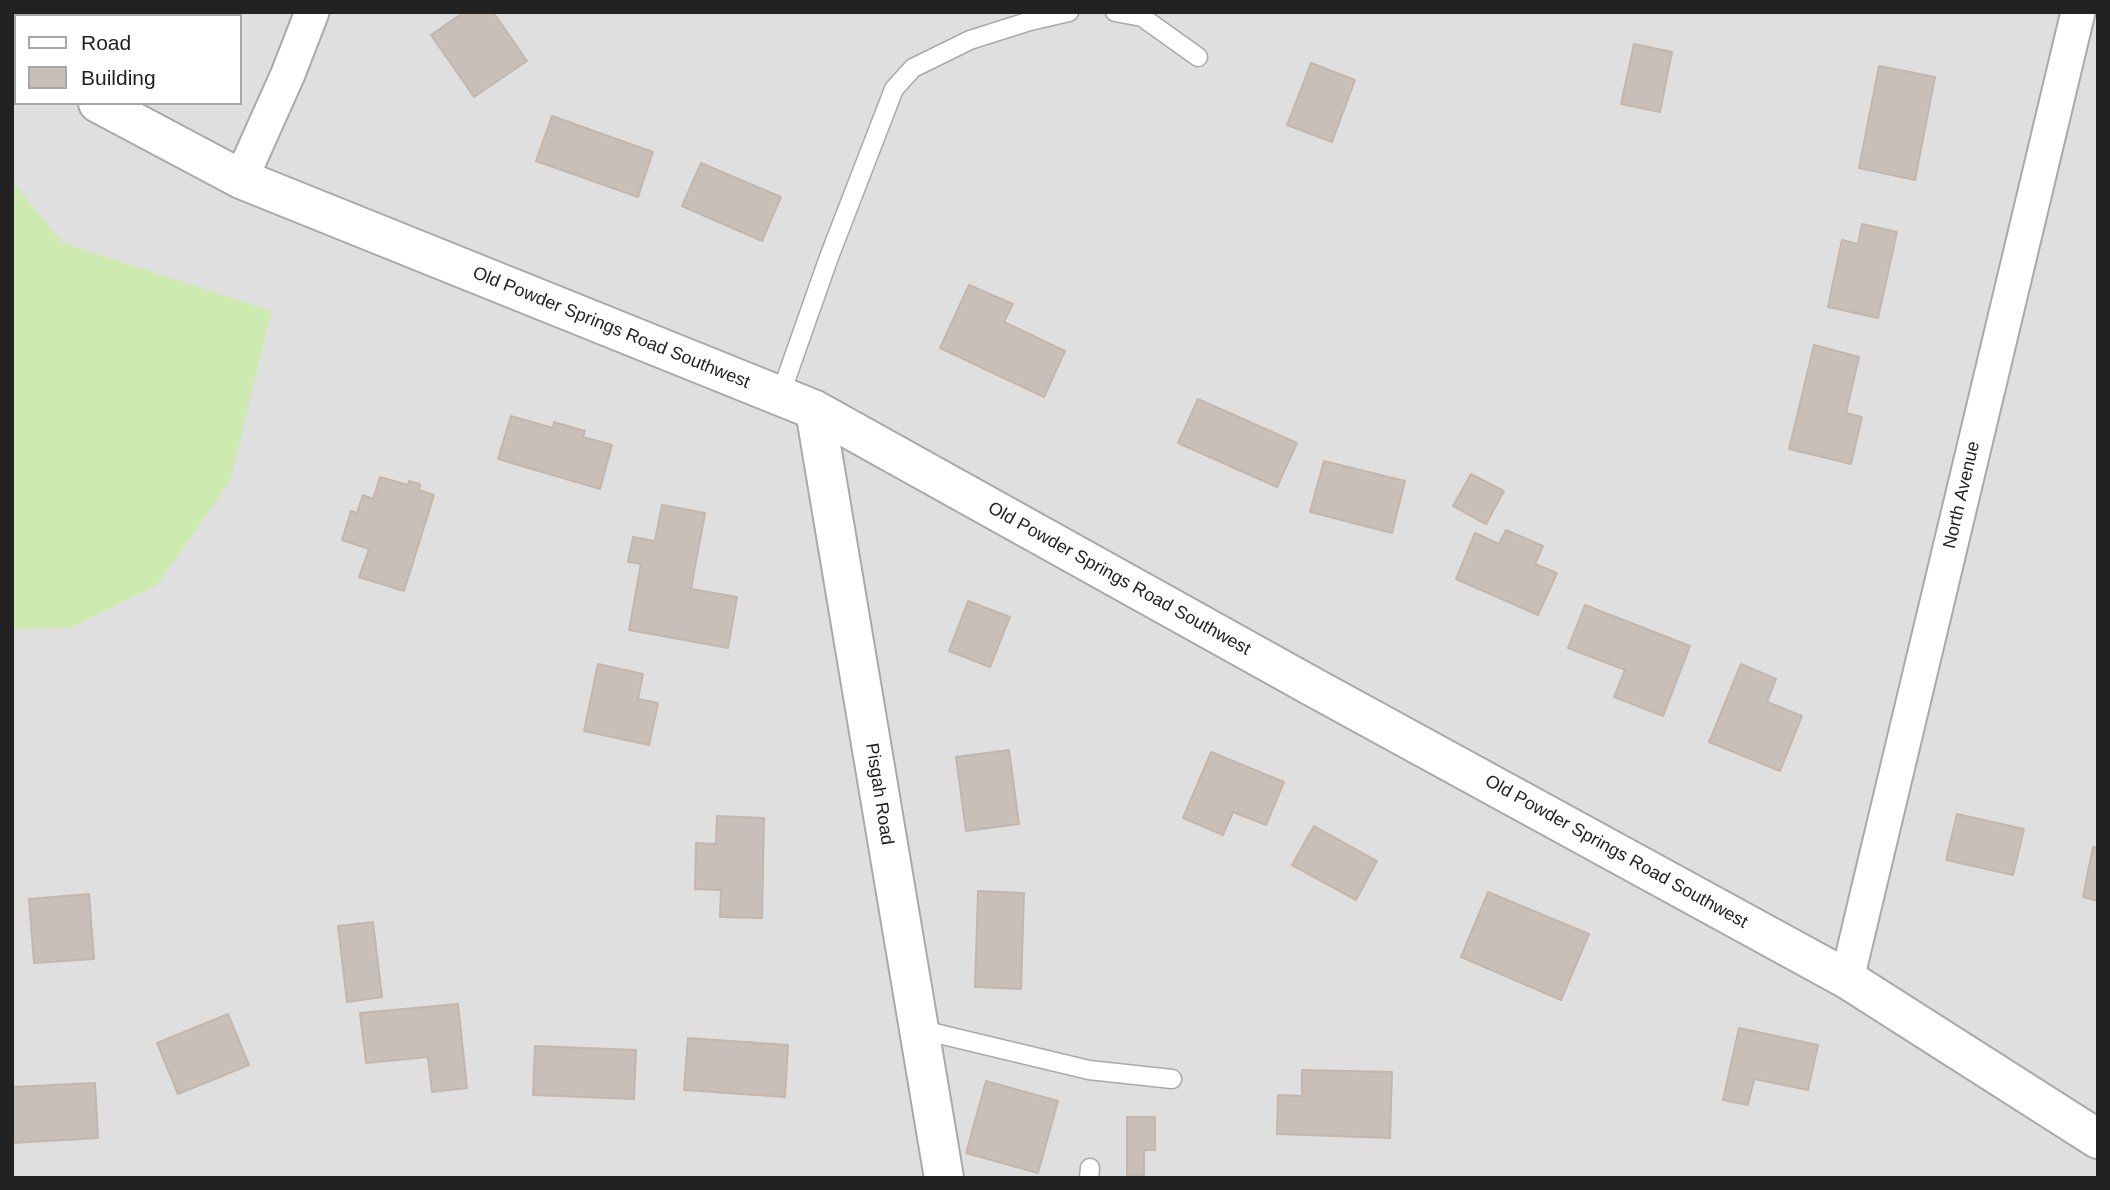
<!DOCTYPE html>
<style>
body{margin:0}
#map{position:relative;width:2110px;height:1190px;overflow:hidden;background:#f2efe9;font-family:Helvetica,sans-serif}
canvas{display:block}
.frame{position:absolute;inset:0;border:14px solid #222;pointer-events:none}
.legend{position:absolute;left:14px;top:14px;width:228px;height:91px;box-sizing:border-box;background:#fff;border:2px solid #a7a7a7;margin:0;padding:9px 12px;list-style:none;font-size:21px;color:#222}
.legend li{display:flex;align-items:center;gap:14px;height:35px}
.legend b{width:35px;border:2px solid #a7a7a7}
</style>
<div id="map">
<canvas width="2110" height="1190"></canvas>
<div class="frame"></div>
<ul class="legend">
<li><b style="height:9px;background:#fff"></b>Road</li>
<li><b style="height:19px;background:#c7bfb8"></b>Building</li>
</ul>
</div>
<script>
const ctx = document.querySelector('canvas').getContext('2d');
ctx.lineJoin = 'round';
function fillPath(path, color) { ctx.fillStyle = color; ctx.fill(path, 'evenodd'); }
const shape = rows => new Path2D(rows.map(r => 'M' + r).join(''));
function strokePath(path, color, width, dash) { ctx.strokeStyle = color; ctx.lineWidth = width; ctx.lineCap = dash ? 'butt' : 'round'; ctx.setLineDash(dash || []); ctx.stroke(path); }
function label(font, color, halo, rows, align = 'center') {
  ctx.font = font + ' Helvetica,sans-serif'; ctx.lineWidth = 5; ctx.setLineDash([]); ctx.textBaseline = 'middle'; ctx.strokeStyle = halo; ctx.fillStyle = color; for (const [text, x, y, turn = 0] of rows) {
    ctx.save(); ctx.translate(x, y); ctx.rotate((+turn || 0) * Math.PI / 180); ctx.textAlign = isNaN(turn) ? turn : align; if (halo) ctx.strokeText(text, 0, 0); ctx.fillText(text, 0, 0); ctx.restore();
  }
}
const residential = shape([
 [12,12,2098,12,2098,1178,12,1178],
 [16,16,240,16,240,103,16,103]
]);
const grass = shape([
 [12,181,63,243,272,311,230,482,157,585,71,628,12,629]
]);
const building = shape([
 [140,12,184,12,183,16,148,16,140,12],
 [464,12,493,12,527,61,474,97,431,35,464,12],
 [1634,44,1672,52,1660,112,1621,104,1634,44],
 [1311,63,1355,80,1332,142,1287,125,1311,63],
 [1879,66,1935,77,1915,180,1859,168,1879,66],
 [552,116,653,152,638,197,536,161,552,116],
 [701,163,781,197,762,241,682,206,701,163],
 [1862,224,1897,232,1878,318,1828,307,1842,240,1858,244,1862,224],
 [969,285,1013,304,1004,322,1065,351,1044,397,940,348,969,285],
 [1814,345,1859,357,1846,413,1862,417,1851,464,1789,449,1814,345],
 [1198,399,1297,443,1277,487,1178,443,1198,399],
 [511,416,553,428,554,422,585,431,583,437,612,445,600,489,498,459,511,416],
 [1324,461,1405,481,1392,533,1310,512,1324,461],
 [1471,474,1504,491,1486,524,1453,506,1471,474],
 [380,477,408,485,409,481,420,484,419,490,434,495,404,591,359,577,369,549,342,540,351,511,357,513,363,495,373,499,380,477],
 [662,505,705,513,691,589,737,597,728,648,629,630,641,564,628,562,633,537,655,541,662,505],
 [1506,530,1543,546,1535,564,1557,573,1538,615,1456,579,1475,533,1499,544,1506,530],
 [968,601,1010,617,990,667,949,651,968,601],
 [1585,605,1690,646,1663,716,1614,697,1625,670,1568,648,1585,605],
 [598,664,643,674,638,699,658,703,649,745,584,731,598,664],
 [1741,664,1776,679,1767,702,1802,716,1780,771,1709,742,1741,664],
 [1009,750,1019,824,966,831,956,757,1009,750],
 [1211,752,1284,782,1266,825,1233,812,1223,835,1183,818,1211,752],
 [1957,814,2024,829,2013,875,1946,860,1957,814],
 [717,816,764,818,762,918,720,917,721,890,695,889,696,843,716,844,717,816],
 [1314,826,1377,861,1356,900,1292,865,1314,826],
 [2093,847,2098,848,2098,901,2083,897,2093,847],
 [978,891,1024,893,1021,989,975,987,978,891],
 [1488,892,1589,934,1561,1000,1461,957,1488,892],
 [89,894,94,959,34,963,29,899,89,894],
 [373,922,382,997,347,1002,338,926,373,922],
 [458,1004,467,1088,432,1092,428,1057,366,1063,360,1013,458,1004],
 [228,1014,249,1065,178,1094,157,1043,228,1014],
 [1739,1028,1818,1045,1808,1090,1754,1079,1748,1105,1723,1100,1739,1028],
 [688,1038,788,1045,785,1097,684,1090,688,1038],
 [535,1046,636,1050,634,1099,533,1095,535,1046],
 [1302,1070,1392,1072,1390,1138,1277,1134,1278,1095,1302,1096,1302,1070],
 [986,1081,1058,1101,1038,1173,966,1153,986,1081],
 [95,1083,98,1138,12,1143,12,1087,95,1083],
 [1127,1117,1155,1117,1155,1150,1144,1150,1144,1175,1127,1175,1127,1117]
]);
const service = shape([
 [1115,12,1142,17,1198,57],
 [780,396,829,257,894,89,913,68,970,40,1030,21,1069,12],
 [918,1029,1089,1070,1172,1079],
 [1089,1178,1090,1168]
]);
const minor = shape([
 [241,179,288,74,312,12],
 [1847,979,2078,12]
]);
const tertiary = shape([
 [12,59,16,60],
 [98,103,241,179,815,410,1313,687,1847,979,2098,1139],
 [815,410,944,1178]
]);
const streetNames = [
 ["Old Powder Springs Road Southwest",611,328,22],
 ["North Avenue",1962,495,-77],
 ["Old Powder Springs Road Southwest",1119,579,29],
 ["Pisgah Road",879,794,81],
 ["Old Powder Springs Road Southwest",1616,852,29]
];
fillPath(residential, '#e0dfdf');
fillPath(grass, '#cdebb0');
fillPath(building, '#c7bfb8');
strokePath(building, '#c4b6ab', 2);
strokePath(service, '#a9a9a9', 21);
strokePath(minor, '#a9a9a9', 37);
strokePath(tertiary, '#a9a9a9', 42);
strokePath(service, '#fff', 18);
strokePath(minor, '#fff', 33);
strokePath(tertiary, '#fff', 38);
label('18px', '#222', '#fff', streetNames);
</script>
